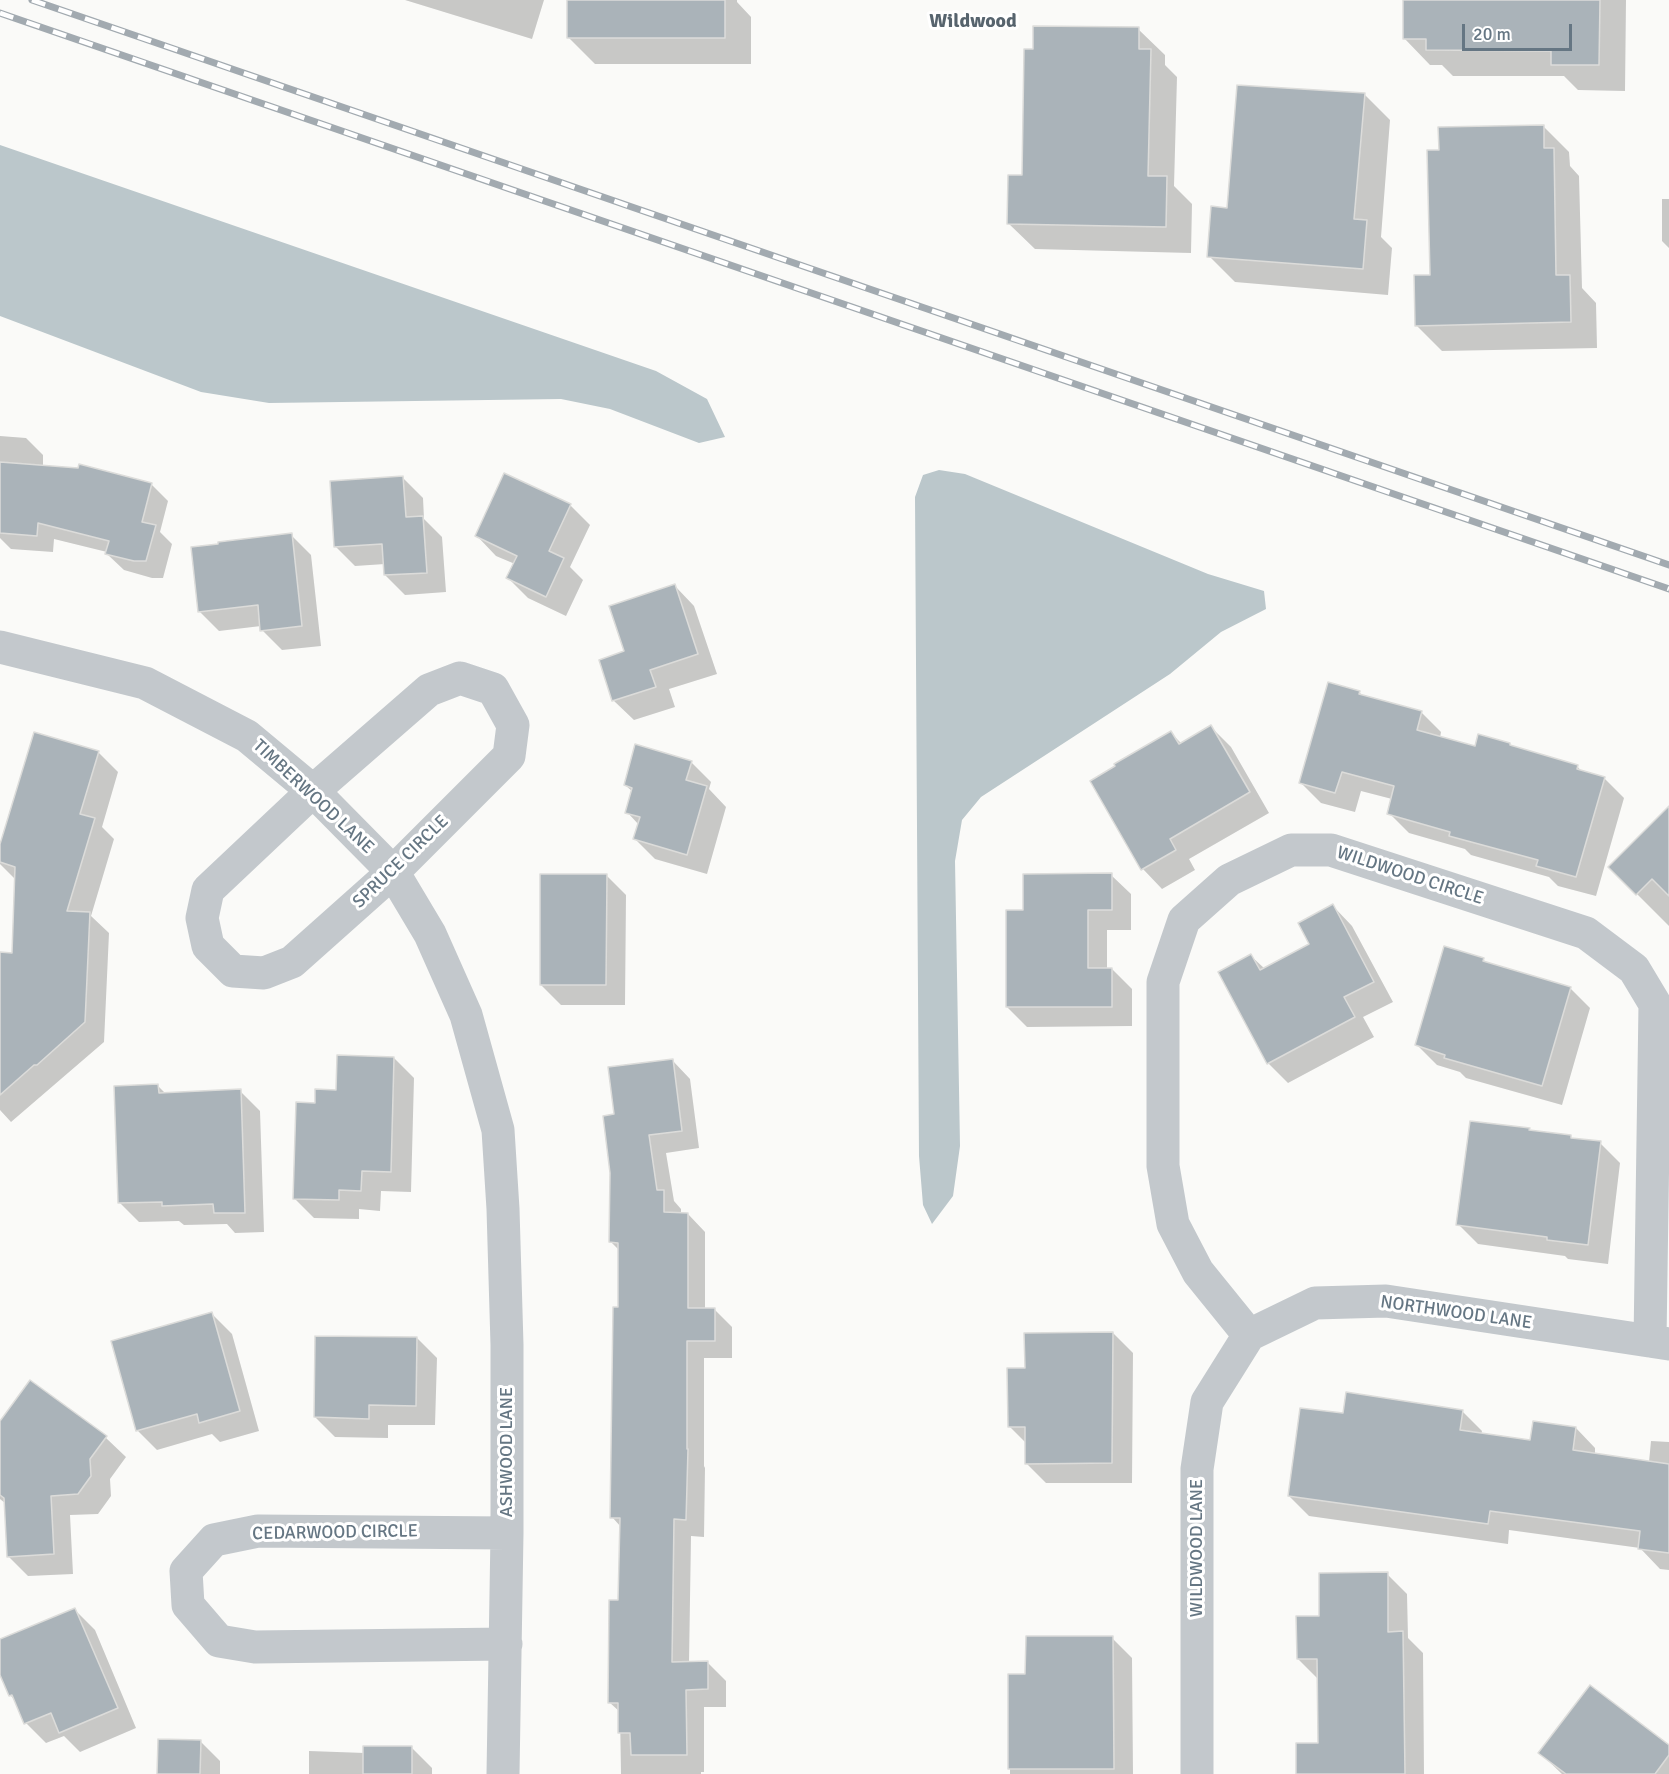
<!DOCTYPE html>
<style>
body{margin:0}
#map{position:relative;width:1669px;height:1774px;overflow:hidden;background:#fafaf8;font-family:Signika,sans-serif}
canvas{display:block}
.scale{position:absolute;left:1462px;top:24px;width:110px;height:27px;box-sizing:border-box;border:3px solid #657683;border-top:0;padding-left:8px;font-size:18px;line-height:21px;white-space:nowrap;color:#657683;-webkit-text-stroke:4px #fff;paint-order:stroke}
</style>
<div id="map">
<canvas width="1669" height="1774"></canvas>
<div class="scale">20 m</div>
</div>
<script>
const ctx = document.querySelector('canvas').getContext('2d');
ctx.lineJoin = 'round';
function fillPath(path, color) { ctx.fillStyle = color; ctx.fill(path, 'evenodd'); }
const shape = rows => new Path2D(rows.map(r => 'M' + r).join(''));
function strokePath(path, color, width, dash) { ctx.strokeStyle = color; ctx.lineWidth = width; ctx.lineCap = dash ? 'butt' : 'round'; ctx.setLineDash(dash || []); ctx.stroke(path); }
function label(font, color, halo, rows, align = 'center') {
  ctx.font = font + ' Signika,sans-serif'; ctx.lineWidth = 6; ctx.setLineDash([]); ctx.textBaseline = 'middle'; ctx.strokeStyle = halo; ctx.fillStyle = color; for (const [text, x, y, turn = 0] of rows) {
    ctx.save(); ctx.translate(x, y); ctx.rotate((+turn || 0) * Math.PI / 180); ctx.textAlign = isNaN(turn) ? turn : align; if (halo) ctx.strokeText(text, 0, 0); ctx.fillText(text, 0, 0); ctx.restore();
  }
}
const water = shape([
 [0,145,656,371,707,399,725,437,699,443,610,409,561,399,269,403,201,392,0,316],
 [939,470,965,474,1208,574,1264,591,1266,609,1221,632,1170,674,981,797,962,820,955,861,960,1146,953,1196,932,1224,923,1205,919,1156,915,497,923,475]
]);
const shadow = shape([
 [405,0,544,0,532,39],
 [569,0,737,0,737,2,751,17,751,64,595,64,569,38],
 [1404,0,1626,0,1625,91,1578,90,1564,76,1453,76,1442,65,1430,65,1404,38],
 [1138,29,1165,55,1165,65,1177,77,1174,186,1192,204,1191,253,1035,249,1008,223,1023,177],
 [1364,94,1390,120,1381,237,1392,248,1388,295,1235,282,1209,256,1229,210],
 [1543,126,1569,152,1570,166,1579,176,1582,288,1596,303,1597,348,1442,351,1416,325,1431,276,1440,151],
 [1662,199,1669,199,1669,248,1662,241],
 [0,436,26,438,43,455,43,466,151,484,168,501,160,532,172,544,163,578,152,578,124,570,107,554,107,552,54,539,53,552,11,549,0,538],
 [403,478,423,498,424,519,442,537,446,592,405,595,385,575,385,564,355,566,335,546],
 [570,505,590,525,570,567,583,580,566,616,528,598,508,578,515,564,496,556,477,536],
 [291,535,311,555,321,646,282,650,262,630,261,626,219,631,199,611],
 [675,586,694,606,717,674,669,689,675,707,634,720,614,701,601,661,626,652],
 [1359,692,1364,697,1421,712,1441,732,1440,738,1476,748,1509,744,1513,748,1577,766,1582,772,1604,778,1624,798,1596,896,1558,886,1549,877,1471,855,1465,849,1409,833,1389,813,1392,799,1361,791,1355,812,1321,803,1301,783],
 [1211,727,1231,747,1269,813,1189,859,1195,870,1162,889,1143,869,1171,733,1182,744],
 [98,752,118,772,102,827,114,839,91,916,109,933,104,1042,11,1122,0,1110,0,953,13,954,16,880,0,864,0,849],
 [691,762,711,782,709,789,726,807,707,874,655,859,635,839,639,825,627,812,633,792,625,785],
 [1669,808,1669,926,1610,867],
 [606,875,626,895,625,1005,561,1005,541,985],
 [1111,875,1131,894,1131,930,1107,930,1107,969,1112,969,1132,989,1132,1026,1027,1027,1007,1007,1025,912],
 [1333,906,1352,926,1393,1002,1363,1017,1374,1037,1288,1083,1268,1063,1251,956,1265,969,1311,945],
 [1483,959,1488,965,1570,988,1590,1008,1562,1105,1466,1078,1460,1072,1437,1065,1417,1045],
 [394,1058,414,1078,411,1192,381,1191,380,1211,359,1209,359,1219,314,1218,294,1198,316,1104],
 [673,1061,690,1079,699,1148,666,1153,674,1201,681,1209,681,1214,688,1214,705,1232,705,1309,715,1310,732,1327,732,1358,704,1358,704,1466,705,1468,704,1537,691,1536,689,1663,708,1663,726,1681,726,1707,704,1707,704,1772,701,1772,701,1774,621,1774,620,1712,609,1702,620,1601,621,1527,612,1517,619,1308,620,1251,611,1242,616,1116],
 [158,1086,166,1094,240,1091,260,1111,264,1232,235,1233,227,1224,184,1225,179,1221,139,1222,119,1202],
 [1529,1130,1531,1131,1570,1137,1573,1139,1600,1143,1620,1163,1608,1264,1568,1259,1565,1256,1478,1244,1458,1224],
 [212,1314,232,1334,259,1431,220,1442,212,1434,157,1450,137,1430],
 [1113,1333,1133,1353,1132,1483,1046,1483,1026,1463,1026,1443,1009,1426,1026,1369],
 [417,1338,437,1358,435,1425,388,1425,388,1438,335,1437,315,1417],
 [30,1382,106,1438,126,1457,110,1479,111,1496,98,1514,70,1515,73,1574,28,1576,8,1556,5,1503,0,1499,0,1423],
 [1462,1411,1482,1431,1481,1435,1531,1441,1576,1428,1595,1448,1595,1455,1649,1462,1651,1441,1669,1442,1669,1570,1660,1569,1640,1548,1509,1530,1508,1544,1309,1516,1289,1496,1345,1415],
 [1387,1574,1407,1594,1408,1638,1423,1653,1424,1774,1298,1774,1320,1744,1318,1679,1298,1659,1321,1618],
 [75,1610,95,1630,136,1728,80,1752,64,1736,46,1743,26,1723,17,1702,10,1695,0,1671,0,1641],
 [1112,1638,1132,1658,1133,1774,1010,1774,1010,1675,1027,1675],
 [200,1741,220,1761,220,1774,159,1774],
 [1669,1747,1669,1774,1562,1774,1540,1753],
 [412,1748,432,1768,432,1774,309,1774,309,1751,365,1753]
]);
const building = shape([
 [567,0,725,0,725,38,567,38,567,0],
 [1403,0,1600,0,1599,65,1551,65,1551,51,1426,50,1426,39,1403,39,1403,0],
 [1033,26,1139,27,1139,49,1151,49,1148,176,1167,176,1166,227,1007,224,1008,175,1022,175,1024,49,1033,49,1033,26],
 [1237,85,1365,93,1354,219,1367,220,1363,269,1207,257,1211,206,1227,208,1237,85],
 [1544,125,1544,148,1554,148,1556,275,1570,275,1571,322,1415,326,1414,275,1430,275,1427,150,1439,150,1438,127,1544,125],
 [0,462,78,468,79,464,152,483,142,522,156,525,146,561,134,561,105,554,109,541,38,523,37,536,0,533,0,462],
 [504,473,571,504,549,551,564,558,546,597,506,578,517,556,475,536,504,473],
 [403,476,406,517,423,516,427,573,384,575,382,544,334,547,330,481,403,476],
 [292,533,302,626,260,631,258,605,198,612,191,547,218,544,218,542,292,533],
 [675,584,698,654,650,670,656,687,612,701,599,660,624,651,609,606,675,584],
 [1328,682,1360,691,1359,694,1422,711,1417,730,1475,746,1478,734,1510,743,1510,745,1578,765,1577,769,1605,777,1576,877,1536,866,1538,860,1449,836,1450,832,1387,814,1394,786,1342,772,1335,793,1299,783,1328,682],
 [1211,725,1250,792,1170,839,1176,850,1141,870,1090,781,1115,766,1114,764,1171,731,1179,744,1211,725],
 [34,732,99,751,80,814,95,818,67,911,90,912,85,1022,37,1065,34,1065,0,1095,0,952,12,953,15,867,0,862,0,844,34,732],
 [635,744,692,761,686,780,707,786,687,855,633,839,640,817,625,813,632,788,624,785,635,744],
 [1669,806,1669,896,1652,879,1636,895,1608,867,1669,806],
 [1112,873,1112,910,1088,910,1088,968,1112,968,1112,1007,1006,1007,1006,910,1023,910,1023,874,1112,873],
 [540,874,607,874,606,985,540,985,540,874],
 [1333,904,1374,982,1344,997,1355,1017,1267,1064,1218,972,1251,954,1260,970,1309,944,1298,923,1333,904],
 [1444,946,1484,958,1483,961,1571,987,1542,1086,1444,1058,1445,1055,1415,1045,1444,946],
 [337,1055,394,1057,391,1172,362,1171,361,1191,339,1190,339,1200,293,1199,296,1102,315,1103,315,1089,336,1090,337,1055],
 [673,1059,682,1131,649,1135,657,1190,664,1190,664,1212,688,1213,688,1308,715,1308,715,1341,687,1341,687,1449,688,1449,686,1520,674,1519,672,1662,708,1661,708,1689,686,1690,687,1755,631,1755,630,1733,618,1733,618,1703,608,1703,609,1600,618,1600,620,1518,610,1518,613,1307,618,1307,618,1243,609,1242,610,1173,603,1116,614,1114,608,1067,673,1059],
 [158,1084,159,1093,241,1089,245,1213,214,1213,213,1204,162,1206,162,1202,118,1203,114,1086,158,1084],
 [1470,1121,1530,1128,1529,1130,1571,1135,1571,1138,1601,1141,1588,1245,1547,1240,1547,1237,1456,1225,1470,1121],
 [212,1312,240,1411,199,1423,197,1414,136,1431,111,1341,212,1312],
 [1113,1332,1112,1463,1025,1464,1025,1427,1008,1427,1007,1368,1025,1368,1024,1333,1113,1332],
 [315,1336,417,1337,416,1406,369,1405,369,1419,314,1417,315,1336],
 [30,1380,107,1436,90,1459,91,1476,78,1494,51,1496,54,1554,7,1557,4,1498,0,1495,0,1421,30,1380],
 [1346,1392,1463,1410,1460,1430,1530,1440,1533,1421,1576,1427,1573,1450,1669,1464,1669,1553,1638,1549,1640,1531,1490,1511,1488,1524,1288,1496,1300,1408,1343,1413,1346,1392],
 [1388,1572,1388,1632,1403,1631,1405,1774,1296,1774,1296,1743,1318,1743,1317,1659,1297,1659,1296,1616,1319,1616,1319,1573,1388,1572],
 [75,1608,118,1708,59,1733,51,1713,24,1724,12,1695,9,1696,0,1675,0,1639,75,1608],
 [1026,1636,1113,1636,1114,1769,1008,1769,1008,1674,1025,1674,1026,1636],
 [1590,1685,1669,1745,1669,1755,1655,1774,1566,1774,1538,1753,1590,1685],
 [158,1739,201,1740,200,1774,157,1774,158,1739],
 [363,1746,412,1746,412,1774,363,1774,363,1746]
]);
const minor = shape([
 [0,647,145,683,247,736,313,791,393,872,430,934,466,1015,498,1130,503,1209,507,1345,507,1533,503,1774],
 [460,678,493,689,513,725,509,756,393,872,292,962,264,973,233,971,208,946,202,918,208,890,313,791,429,690,460,678],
 [1249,1335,1198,1272,1173,1224,1163,1166,1163,982,1184,920,1229,880,1291,850,1331,850,1586,933,1634,969,1655,1004,1650,1341],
 [1249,1335,1315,1303,1386,1301,1669,1344],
 [506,1644,255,1647,219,1641,188,1605,186,1571,214,1540,258,1531,507,1533],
 [1197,1774,1197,1469,1207,1402,1249,1335]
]);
const rail = shape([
 [32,0,1669,565],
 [0,13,1669,589]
]);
const streetNames = [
 ["TIMBERWOOD LANE",313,797,43],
 ["SPRUCE CIRCLE",401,862,-44],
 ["WILDWOOD CIRCLE",1410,876,18],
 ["NORTHWOOD LANE",1456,1313,8],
 ["ASHWOOD LANE",507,1452,-90],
 ["CEDARWOOD CIRCLE",335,1533,-1],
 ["WILDWOOD LANE",1197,1548,-90]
];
const neighbourhoodNames = [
 ["Wildwood",973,22]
];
fillPath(water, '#bbc7cb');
fillPath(shadow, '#0003');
fillPath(building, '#aab3b9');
strokePath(building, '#dcdcda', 1.5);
strokePath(minor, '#c3c8cc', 33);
strokePath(rail, '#a2aab0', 7);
strokePath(rail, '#fff', 4.5, [14]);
label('18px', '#657683', '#fff', streetNames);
label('bold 20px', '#57646e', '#fff', neighbourhoodNames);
</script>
